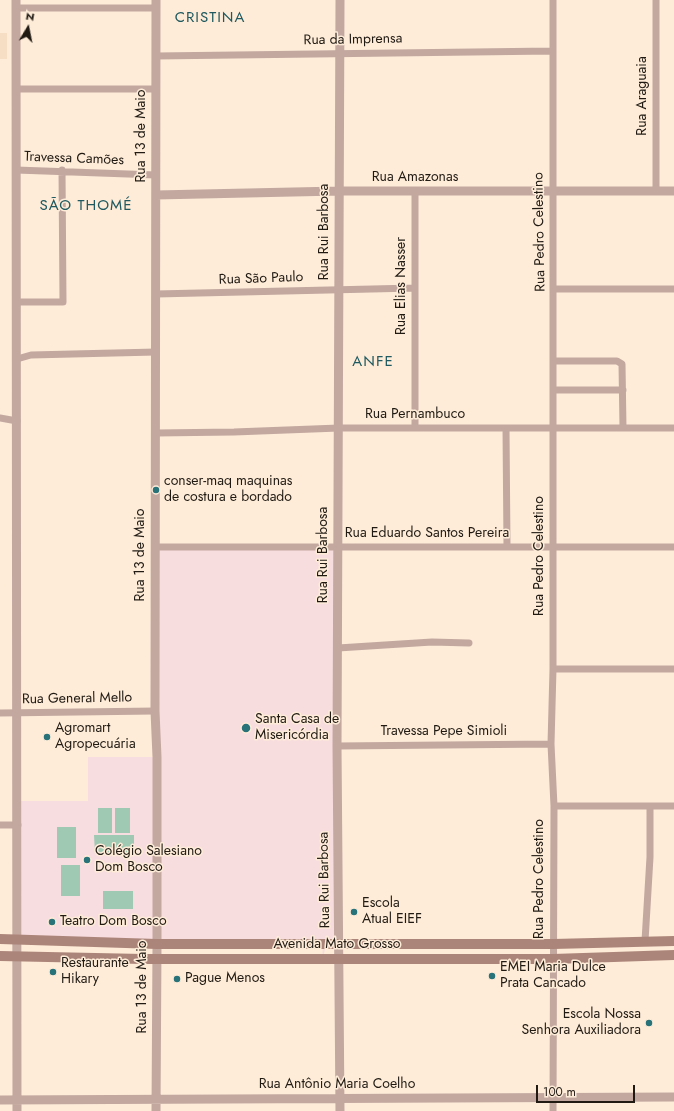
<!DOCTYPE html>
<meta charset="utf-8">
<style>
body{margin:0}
#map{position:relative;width:674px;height:1111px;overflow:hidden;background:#feecd8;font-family:Jost,sans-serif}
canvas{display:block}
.north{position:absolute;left:8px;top:8px;width:40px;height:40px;-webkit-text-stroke:3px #feecd8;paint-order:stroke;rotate:10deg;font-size:11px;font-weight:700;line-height:16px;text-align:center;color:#201a13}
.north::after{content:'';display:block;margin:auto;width:14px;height:18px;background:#201a13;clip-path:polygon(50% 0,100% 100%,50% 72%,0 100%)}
.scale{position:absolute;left:536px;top:1085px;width:99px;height:18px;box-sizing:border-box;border:2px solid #201a13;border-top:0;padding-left:5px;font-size:12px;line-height:14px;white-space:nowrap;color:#201a13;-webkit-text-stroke:3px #feecd8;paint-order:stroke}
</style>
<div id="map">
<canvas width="674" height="1111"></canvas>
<div class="north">N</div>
<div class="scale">100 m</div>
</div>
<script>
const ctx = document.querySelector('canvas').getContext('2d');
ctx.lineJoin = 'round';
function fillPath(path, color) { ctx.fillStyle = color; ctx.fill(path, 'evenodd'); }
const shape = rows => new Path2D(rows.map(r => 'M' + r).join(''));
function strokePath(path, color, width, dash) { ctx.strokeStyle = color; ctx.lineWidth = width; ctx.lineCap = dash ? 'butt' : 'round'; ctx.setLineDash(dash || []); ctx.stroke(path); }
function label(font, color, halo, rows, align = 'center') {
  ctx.font = font + ' Jost,sans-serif'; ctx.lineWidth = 3; ctx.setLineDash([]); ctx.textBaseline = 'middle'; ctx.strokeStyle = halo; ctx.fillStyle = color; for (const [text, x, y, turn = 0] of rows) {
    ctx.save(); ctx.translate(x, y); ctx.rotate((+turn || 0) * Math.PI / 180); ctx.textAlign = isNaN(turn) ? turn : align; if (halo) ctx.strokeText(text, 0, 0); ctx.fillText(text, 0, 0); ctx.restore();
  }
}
const built = shape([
 [0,33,7,33,7,59,0,59]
]);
const education = shape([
 [88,757,157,757,157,944,18,939,17,801,88,801]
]);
const medical = shape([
 [338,546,340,944,326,944,322,963,323,944,157,944,155,547]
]);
const green = shape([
 [98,808,112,808,112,833,98,833],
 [115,808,130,808,130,833,115,833],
 [57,827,76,827,76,858,57,858],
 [94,835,134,835,134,854,95,854],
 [61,865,80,865,80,896,61,896],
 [103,891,133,891,133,909,103,909]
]);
const minor = shape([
 [553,0,553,669,551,744,554,806,553,1111],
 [16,8,156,8],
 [156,56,552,51],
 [16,89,156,89],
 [16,170,156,175],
 [656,191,656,0],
 [554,289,674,289],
 [156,294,415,288],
 [16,302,63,302,62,170],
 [17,359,31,355,156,352],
 [553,361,617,361,622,364,623,428],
 [553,390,623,390],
 [0,418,17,421],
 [415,428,415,192],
 [506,428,507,547],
 [156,433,234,432,339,428,674,428],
 [155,547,674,547],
 [338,648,432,642,469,643],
 [553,669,674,669],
 [0,713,155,711],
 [337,746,551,744],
 [554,806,674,806],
 [0,825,18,825],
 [645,941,650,857,650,806]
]);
const tertiary = shape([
 [16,0,17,1111],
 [156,0,155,711,157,757,157,944,156,1111],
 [340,0,337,746,340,1111],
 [156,195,339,191,674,191],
 [0,1100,674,1097]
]);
const secondary = shape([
 [0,939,157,944,553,944,674,941],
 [0,956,143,959,553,959,674,955]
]);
const markers = [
 [156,490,4,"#287279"],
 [246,728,5,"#287279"],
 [47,737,4,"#287279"],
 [87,860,4,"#287279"],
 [354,912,4,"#287279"],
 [52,922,4,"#287279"],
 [53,972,4,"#287279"],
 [492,976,4,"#287279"],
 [177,979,4,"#287279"],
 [649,1023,4,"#287279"]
];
const streetNames = [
 ["Rua da Imprensa",353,40,-1],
 ["Rua Araguaia",643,96,-90],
 ["Rua 13 de Maio",142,136,-90],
 ["Travessa Camões",74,159,2],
 ["Rua Amazonas",415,178],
 ["Rua Rui Barbosa",325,232,-90],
 ["Rua Pedro Celestino",540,232,-91],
 ["Rua São Paulo",261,279,-2],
 ["Rua Elias Nasser",402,286,-90],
 ["Rua Pernambuco",415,415],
 ["Rua Eduardo Santos Pereira",427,534],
 ["Rua 13 de Maio",141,555,-90],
 ["Rua Rui Barbosa",324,555,-90],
 ["Rua Pedro Celestino",540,556,-90],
 ["Rua General Mello",77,699,-1],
 ["Travessa Pepe Simioli",444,732],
 ["Rua Pedro Celestino",540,879,-90],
 ["Rua Rui Barbosa",325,880,-91],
 ["Avenida Mato Grosso",337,945],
 ["Rua 13 de Maio",143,987,-90],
 ["Rua Antônio Maria Coelho",337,1085]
];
const poiNames = [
 ["conser-maq maquinas",164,482],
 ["de costura e bordado",164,498],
 ["Santa Casa de",255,720],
 ["Misericórdia",255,736],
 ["Agromart",55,729],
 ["Agropecuária",55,745],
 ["Colégio Salesiano",95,852],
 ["Dom Bosco",95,868],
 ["Escola",362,904],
 ["Atual EIEF",362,920],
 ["Teatro Dom Bosco",60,922],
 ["Restaurante",61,964],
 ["Hikary",61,980],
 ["EMEI Maria Dulce",500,968],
 ["Prata Cancado",500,984],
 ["Pague Menos",185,979],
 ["Escola Nossa",641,1015,"right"],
 ["Senhora Auxiliadora",641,1031,"right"]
];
const neighbourhoodNames = [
 ["CRISTINA",210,18],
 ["SÃO THOMÉ",86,206],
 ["ANFE",373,362]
];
fillPath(built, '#f5dec4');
fillPath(education, '#f8dde0');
fillPath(medical, '#f8dddf');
fillPath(green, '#9fc9b3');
strokePath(minor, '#c3a8a0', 7);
strokePath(tertiary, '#c3a8a0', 9);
strokePath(secondary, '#ac857a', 10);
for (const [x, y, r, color] of markers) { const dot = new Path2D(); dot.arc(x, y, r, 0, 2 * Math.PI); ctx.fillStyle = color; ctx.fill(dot); strokePath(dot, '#feecd8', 1.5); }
label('14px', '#201a13', '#feecd8', streetNames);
label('14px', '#201a13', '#feecd8', poiNames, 'left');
ctx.letterSpacing = '1px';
label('15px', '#205a60', '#feecd8', neighbourhoodNames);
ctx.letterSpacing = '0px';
</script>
